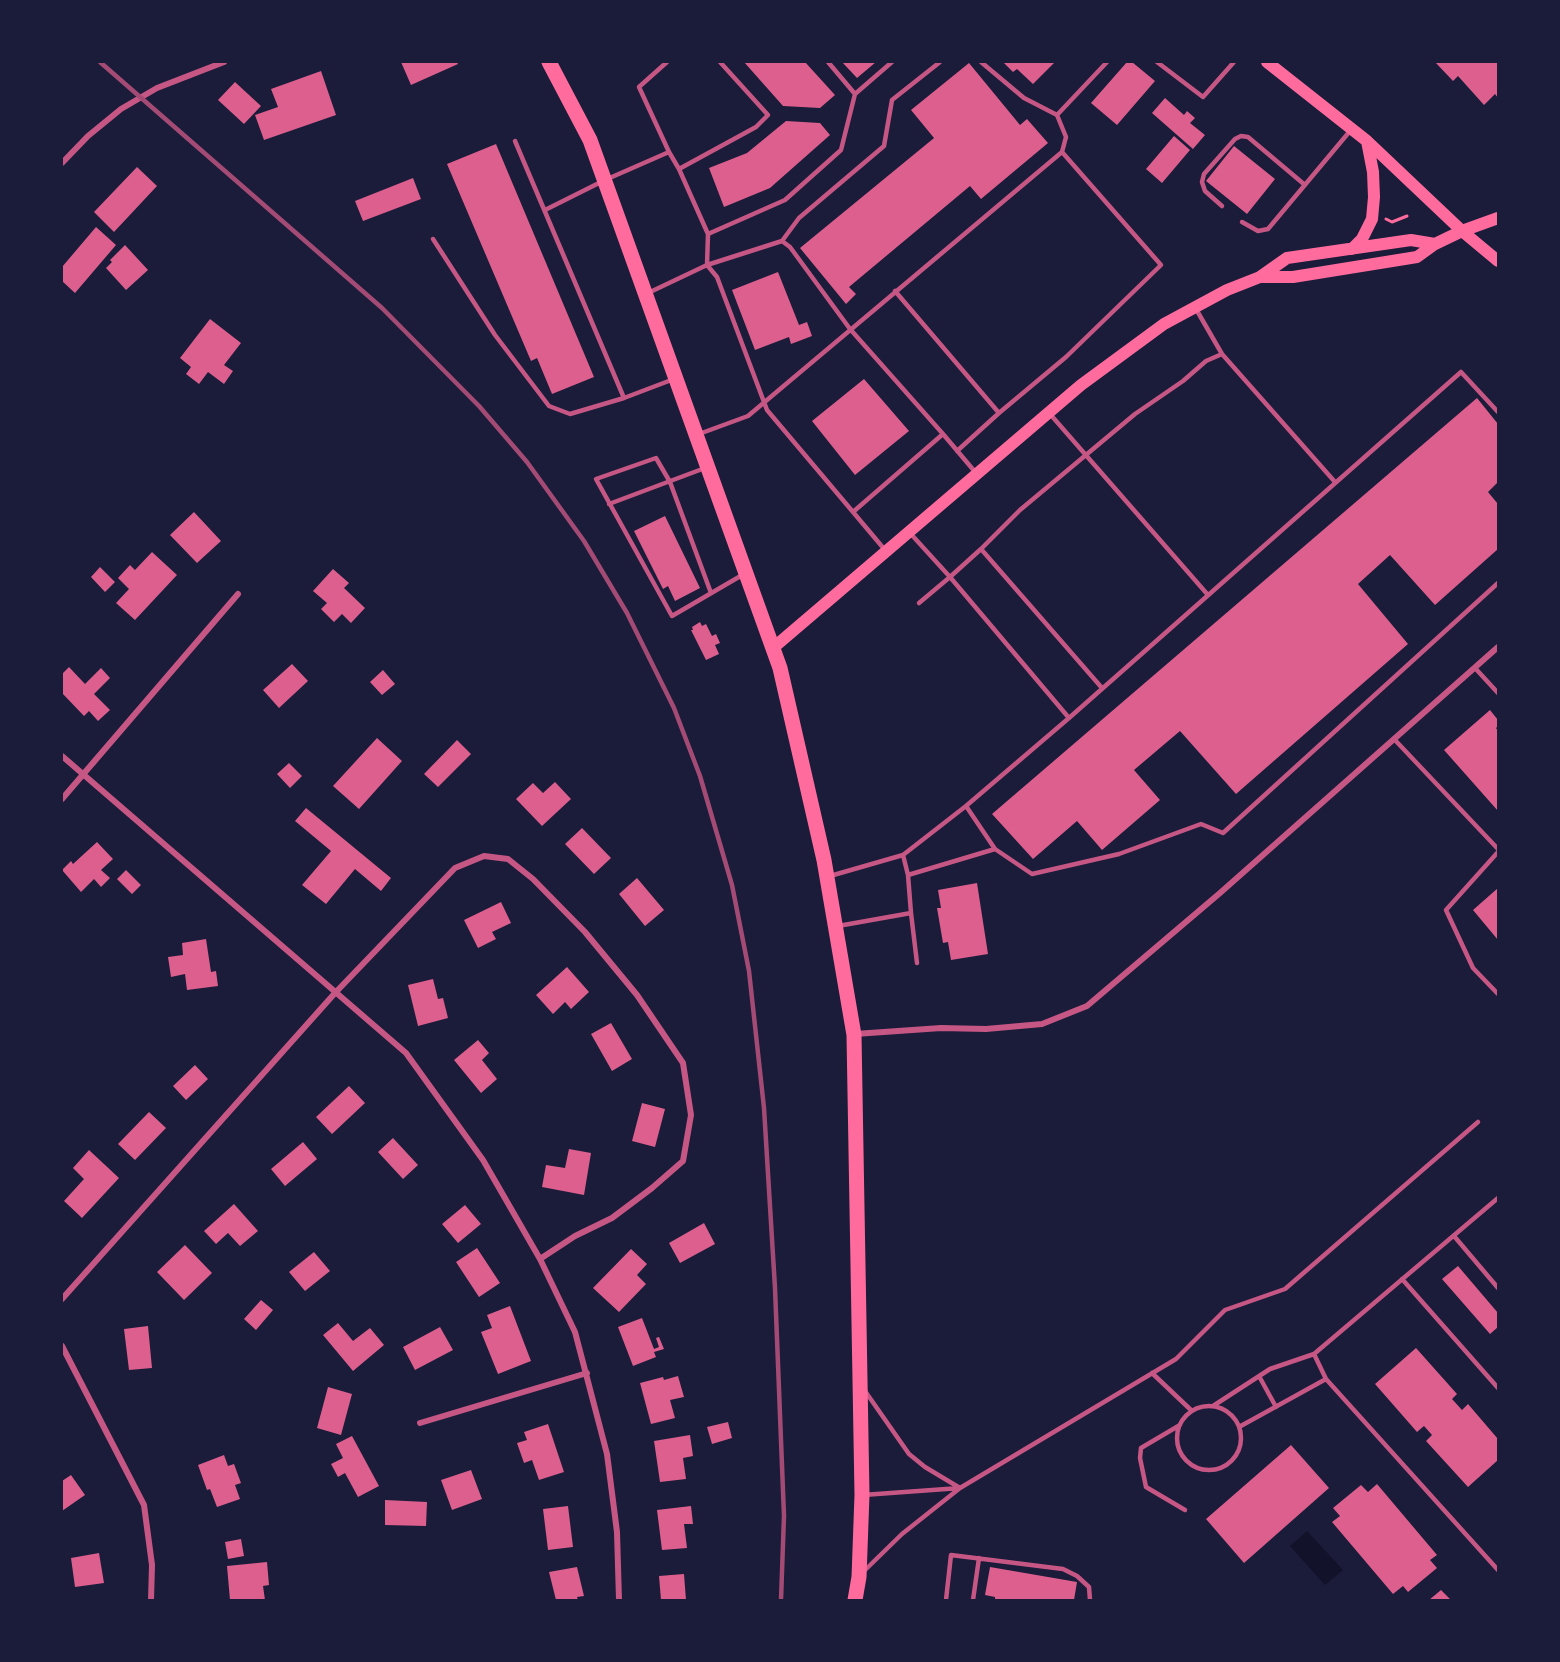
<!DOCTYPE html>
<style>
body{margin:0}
#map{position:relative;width:1560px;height:1662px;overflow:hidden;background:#1b1b3a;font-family:Jost,sans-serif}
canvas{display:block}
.frame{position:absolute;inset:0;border:63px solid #1b1b3a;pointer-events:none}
</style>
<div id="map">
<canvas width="1560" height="1662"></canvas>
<div class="frame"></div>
</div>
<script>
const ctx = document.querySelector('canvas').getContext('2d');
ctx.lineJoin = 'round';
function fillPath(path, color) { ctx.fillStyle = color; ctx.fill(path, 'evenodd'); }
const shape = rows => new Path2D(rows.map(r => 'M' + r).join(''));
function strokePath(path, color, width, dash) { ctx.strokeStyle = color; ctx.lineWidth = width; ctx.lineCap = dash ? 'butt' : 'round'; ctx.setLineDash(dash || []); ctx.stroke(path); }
const water = shape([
 [1307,1531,1343,1570,1325,1585,1290,1546]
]);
const building = shape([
 [401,62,457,62,458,64,411,85],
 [744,62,805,62,835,95,820,108,783,106],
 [842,62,876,62,857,78],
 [1003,62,1055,62,1033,84,1017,69,1013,72],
 [1127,62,1132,62,1155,81,1117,125,1091,103],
 [1435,62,1498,62,1498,98,1495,94,1484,105,1458,76,1453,81],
 [969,63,1020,125,1027,119,1048,143,981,199,970,186,849,287,856,294,846,304,800,248,934,138,911,110],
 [321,71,336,115,264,140,255,115,278,107,271,89],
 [235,82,261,106,244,124,218,100],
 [1165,98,1184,115,1187,111,1195,118,1190,123,1205,135,1193,149,1152,113],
 [786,121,820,123,830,135,770,188,724,207,709,168,747,153],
 [1174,136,1190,150,1162,183,1146,169],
 [496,144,594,377,552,394,537,358,531,361,447,164],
 [1234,146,1275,179,1247,214,1206,181],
 [137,167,157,186,114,232,94,212],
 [413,178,421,199,363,221,355,201],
 [96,227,116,245,75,293,62,281,62,267],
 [125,245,148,270,126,290,106,268,112,262,110,260],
 [778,272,799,325,807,322,812,336,791,344,789,337,755,350,732,290],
 [210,319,241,343,224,365,233,371,224,384,208,372,199,384,186,374,191,367,180,358],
 [864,379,909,431,855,475,812,421],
 [1477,398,1498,424,1498,482,1488,492,1498,504,1498,549,1435,605,1390,555,1358,584,1408,644,1236,794,1180,731,1134,770,1160,800,1102,850,1077,821,1033,859,992,814],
 [194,512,221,541,197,563,170,535],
 [665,516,700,588,675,601,668,586,663,589,634,531],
 [152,552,177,575,135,620,116,603,129,589,118,578,130,565,135,570],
 [100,567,115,582,105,592,91,577],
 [333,569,349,583,344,588,365,608,351,623,342,614,334,622,321,609,327,603,313,591],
 [700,622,702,626,706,624,712,636,716,634,720,643,715,645,719,654,706,660,691,630,693,630,692,627],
 [292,664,308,681,279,708,263,690],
 [69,667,85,684,101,668,110,678,94,694,110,710,98,721,89,711,84,716,62,693,62,674],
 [383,670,395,684,382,695,370,682],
 [1490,710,1498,720,1498,726,1496,728,1498,731,1498,811,1444,750],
 [377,738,402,761,359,809,333,786],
 [457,740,471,754,438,787,424,774],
 [289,763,302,776,290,788,277,774],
 [555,782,571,799,542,826,516,799,533,783,543,793],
 [306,808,391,878,381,891,355,869,326,904,302,885,331,851,295,821],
 [582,828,611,858,594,874,565,844],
 [97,842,113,859,101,870,110,878,101,887,94,879,81,892,62,870,71,861,73,864],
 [126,870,141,885,132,894,117,879],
 [637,878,664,910,645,926,619,894],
 [977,883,988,954,951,960,948,942,943,943,937,908,941,908,938,890],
 [1498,888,1498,940,1473,910],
 [501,902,511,923,492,932,496,939,478,948,464,920],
 [206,939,211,972,216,971,218,986,187,990,185,974,171,977,168,957,183,955,182,943],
 [567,967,589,992,571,1009,565,1002,553,1014,536,995],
 [433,979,438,999,443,998,448,1018,418,1026,408,985],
 [611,1023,632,1059,612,1071,591,1034],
 [478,1040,489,1053,482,1060,497,1079,481,1093,454,1060],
 [195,1065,208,1079,186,1100,173,1086],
 [349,1086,365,1103,332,1134,316,1117],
 [642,1103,665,1109,655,1147,632,1141],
 [149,1112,166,1128,135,1160,118,1144],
 [393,1138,418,1165,403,1179,378,1152],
 [303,1142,317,1159,285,1186,271,1169],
 [569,1149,591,1153,584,1195,542,1187,546,1165,565,1168],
 [89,1150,119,1178,82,1218,64,1201,84,1179,73,1168],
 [234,1204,258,1231,240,1246,228,1233,216,1244,204,1231],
 [465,1205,481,1224,458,1243,442,1224],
 [704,1223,715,1244,680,1263,669,1243],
 [185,1245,212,1273,184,1300,157,1272],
 [477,1248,500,1283,479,1297,456,1262],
 [631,1249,647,1264,637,1275,646,1284,619,1312,593,1288],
 [314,1252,330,1271,305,1291,289,1272],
 [1458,1266,1498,1313,1498,1327,1490,1334,1442,1279],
 [261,1300,273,1310,256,1330,244,1319],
 [510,1306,531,1361,498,1374,481,1332,492,1328,487,1315],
 [642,1318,654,1349,659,1347,656,1338,659,1337,664,1349,654,1352,656,1357,633,1366,618,1327],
 [338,1323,353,1341,370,1328,384,1345,353,1371,323,1335],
 [148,1326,152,1368,129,1370,124,1329],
 [440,1327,453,1350,415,1370,403,1347],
 [1416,1348,1457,1394,1452,1399,1462,1410,1468,1404,1498,1439,1498,1460,1468,1487,1426,1441,1432,1435,1424,1426,1417,1432,1375,1384],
 [678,1376,684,1397,670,1400,675,1418,651,1424,640,1383,663,1377,664,1380],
 [328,1387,352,1394,341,1435,317,1428],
 [728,1422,732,1438,712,1444,707,1427],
 [548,1424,564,1472,539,1480,532,1460,524,1463,517,1443,527,1440,524,1432],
 [690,1435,693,1456,683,1458,686,1479,660,1482,654,1441],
 [352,1436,379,1486,358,1497,345,1473,338,1477,331,1464,343,1458,336,1444],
 [1291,1445,1329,1488,1244,1563,1206,1519],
 [224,1455,228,1466,234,1464,241,1483,235,1485,240,1499,217,1507,210,1489,207,1490,198,1465],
 [471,1470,482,1499,452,1510,441,1480],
 [71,1475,85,1495,62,1511,62,1481],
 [1377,1484,1437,1555,1430,1560,1437,1568,1408,1592,1403,1586,1393,1594,1332,1522,1340,1516,1333,1508,1361,1485,1368,1492],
 [385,1500,427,1502,426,1526,385,1525],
 [568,1506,573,1547,548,1550,543,1509],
 [691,1506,693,1524,684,1524,687,1548,662,1550,657,1510],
 [241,1539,244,1556,228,1559,225,1542],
 [99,1553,104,1583,75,1587,71,1558],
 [267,1562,269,1585,263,1586,265,1600,230,1600,227,1566],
 [577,1567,584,1596,577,1597,578,1600,556,1600,549,1572],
 [990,1567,1077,1582,1074,1600,995,1600,995,1597,985,1595],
 [684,1574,686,1600,661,1600,659,1576],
 [1441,1590,1451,1600,1429,1600]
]);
const path = shape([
 [1386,219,1392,222,1407,216]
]);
const service = shape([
 [667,62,639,87,669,152],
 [828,62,855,94,892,62],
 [981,62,1024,98,1057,115],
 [1157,62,1203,97,1234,62],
 [515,141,624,398,674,379],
 [679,169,708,234,785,200,841,150,855,94],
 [1222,206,1205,191,1202,182,1204,174,1235,139,1241,136,1248,137,1305,185],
 [545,210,605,180,669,152,679,169,756,127,768,115,720,62],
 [1242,222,1258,231,1268,229,1350,131],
 [433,239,495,335,549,406,570,414,624,398],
 [782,241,799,218,884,146,892,100,940,62],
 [895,291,999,413,1066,357,1161,265,1062,152],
 [648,293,707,265,708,234],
 [1196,309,1222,354,1335,482],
 [1050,414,1208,595],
 [699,434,748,416,1062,152,1066,137,1057,115,1107,62],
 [943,434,976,473],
 [957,451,999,413],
 [609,504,705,468],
 [853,512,943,434,850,329,790,247,782,241,707,265,717,277,767,410,853,512,885,550],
 [910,533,950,577,981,549,1102,688],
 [981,549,1020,510,1135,414,1183,381,1206,361,1222,354],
 [711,593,670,482,656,458,596,479,672,616,744,574],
 [1475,668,1498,693],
 [1069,718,1461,372,1498,412],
 [1394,739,1498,849],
 [966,806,995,849,1032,874,1119,854,1201,824,1223,833,1498,583],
 [1498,852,1446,910,1473,968,1498,994],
 [903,855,966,806,1069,718,950,577,919,603],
 [908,875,995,849],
 [830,876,903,855,908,875,911,913],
 [838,926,911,913,917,963],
 [1498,1198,1314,1354,1326,1379,1498,1570],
 [1454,1236,1498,1288],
 [1402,1279,1498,1388],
 [1152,1373,1192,1411],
 [1259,1376,1276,1407],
 [865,1391,909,1454,925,1467,960,1488],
 '1177 1438a32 32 0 1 1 64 0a32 32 0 1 1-64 0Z',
 [1213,1406,1270,1369,1314,1354],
 [1180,1425,1141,1448,1140,1458,1146,1487,1185,1510],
 [1239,1427,1326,1379],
 [863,1495,960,1488],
 [863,1572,902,1534,960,1488,1176,1359,1225,1310,1285,1289,1478,1122],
 [946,1600,951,1555,1063,1569,1077,1576,1089,1587,1090,1600],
 [973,1600,979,1558]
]);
const minor = shape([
 [62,163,88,136,121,109,157,88,224,62],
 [62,756,406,1053,483,1160,540,1259,575,1332,607,1454,617,1532,619,1600],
 [62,799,238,594],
 [855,1034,941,1028,986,1029,1042,1024,1087,1006,1220,893,1498,647],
 [62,1299,335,993,455,868,484,856,508,859,533,879,585,932,637,995,683,1063,691,1115,683,1161,652,1188,612,1218,575,1236,540,1259],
 [62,1346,144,1505,152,1565,151,1600],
 [420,1423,587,1373]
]);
const secondary = shape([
 [1267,62,1367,141,1462,231,1498,261],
 [1352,249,1362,239,1372,219,1374,197,1373,172,1367,141],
 [1260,277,1293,277,1417,257,1435,244,1462,231,1498,218],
 [773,648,1081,385,1164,324,1227,290,1260,277,1287,258,1411,240,1435,244]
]);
const primary = shape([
 [549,62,590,140,780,668,824,860,854,1035,862,1495,859,1577,855,1600]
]);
const rail = shape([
 [100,62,382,308,479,406,527,462,584,541,627,613,674,708,700,776,720,844,732,885,749,971,764,1108,775,1288,784,1516,781,1600]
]);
fillPath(water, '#12122b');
fillPath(building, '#dd5f8e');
strokePath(path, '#ff6b9d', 3);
strokePath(service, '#c65784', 4.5);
strokePath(minor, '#c65784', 6);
strokePath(secondary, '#ff6b9d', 12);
strokePath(primary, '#ff6b9d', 15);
strokePath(rail, '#a44b75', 4.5);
</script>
